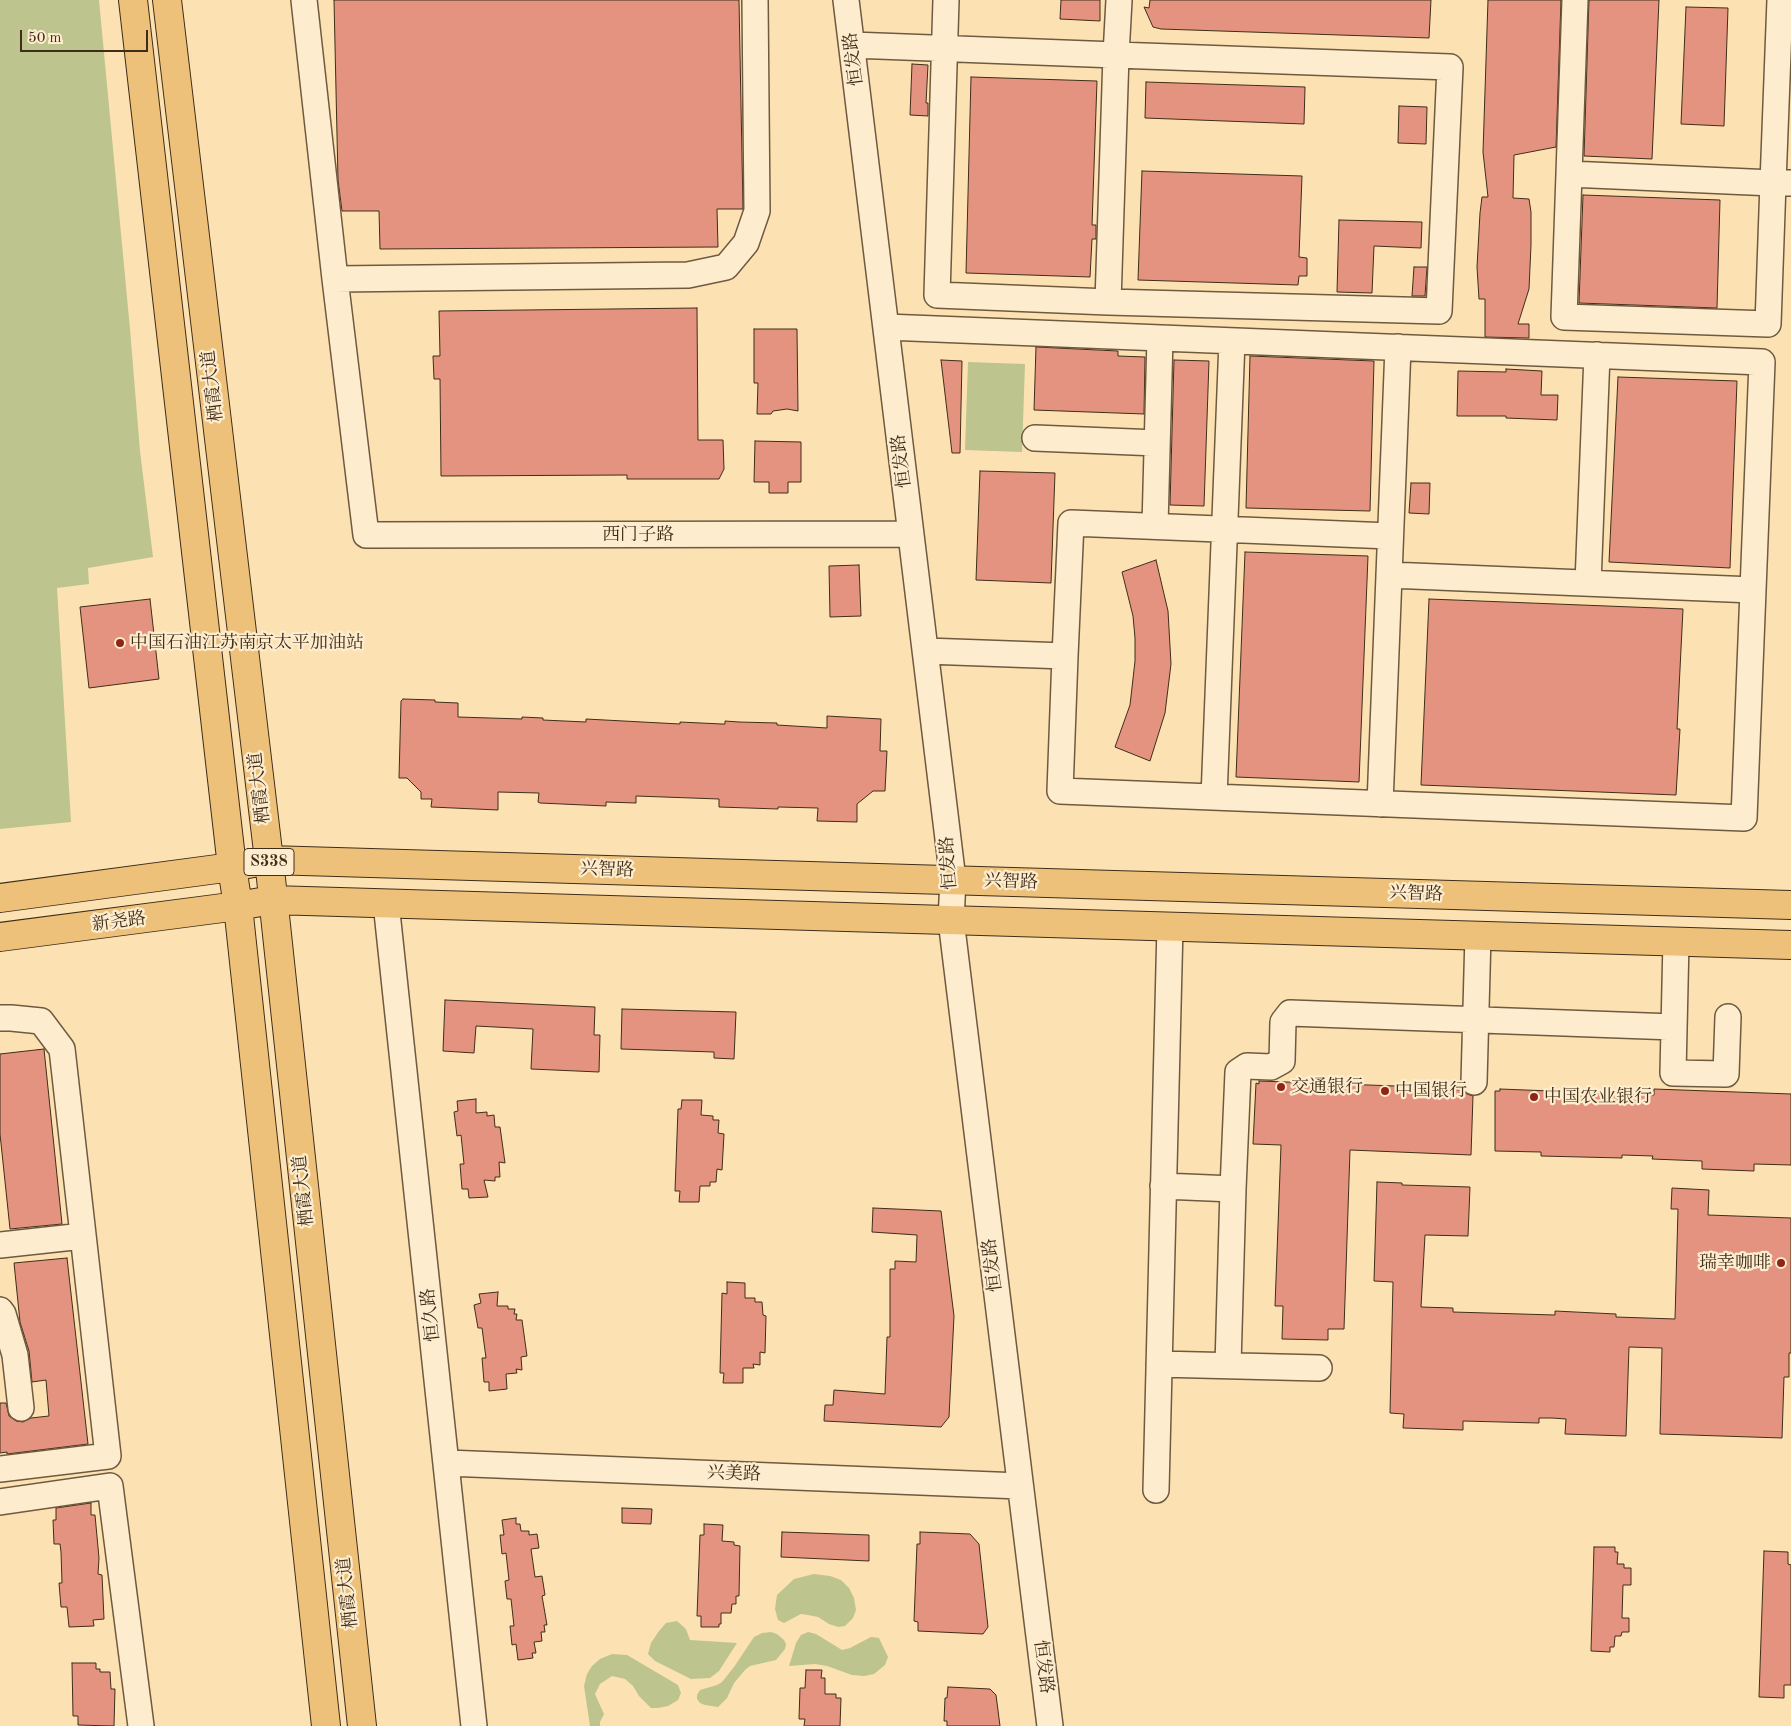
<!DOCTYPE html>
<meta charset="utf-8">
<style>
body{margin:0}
#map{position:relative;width:1791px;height:1726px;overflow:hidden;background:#fce2b3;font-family:"Old Standard TT",serif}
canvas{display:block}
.scale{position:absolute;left:20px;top:30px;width:128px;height:22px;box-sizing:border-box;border:2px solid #402d19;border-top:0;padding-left:6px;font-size:15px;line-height:18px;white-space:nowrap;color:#402d19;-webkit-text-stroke:4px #fdecce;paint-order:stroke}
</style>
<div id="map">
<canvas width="1791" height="1726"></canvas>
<div class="scale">50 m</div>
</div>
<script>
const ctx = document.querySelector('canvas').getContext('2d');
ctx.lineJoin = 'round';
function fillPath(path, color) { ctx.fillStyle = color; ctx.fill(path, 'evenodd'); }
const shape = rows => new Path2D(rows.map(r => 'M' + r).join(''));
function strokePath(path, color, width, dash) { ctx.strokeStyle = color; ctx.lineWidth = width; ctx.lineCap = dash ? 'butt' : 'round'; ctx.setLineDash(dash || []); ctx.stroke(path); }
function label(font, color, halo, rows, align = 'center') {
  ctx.font = font + ' "Old Standard TT","Noto Serif SC",serif'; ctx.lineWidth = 4.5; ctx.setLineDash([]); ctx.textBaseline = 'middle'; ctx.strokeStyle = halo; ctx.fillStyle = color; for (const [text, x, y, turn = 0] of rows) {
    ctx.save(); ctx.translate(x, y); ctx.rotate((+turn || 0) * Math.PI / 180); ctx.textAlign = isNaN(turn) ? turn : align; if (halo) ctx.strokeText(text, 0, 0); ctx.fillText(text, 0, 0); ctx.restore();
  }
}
const green = shape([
 [0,0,99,0,130,329,140,451,153,557,88,568,89,584,57,588,71,822,0,829],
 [968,362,1025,364,1022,452,965,450],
 [814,1574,830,1576,841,1580,849,1588,854,1598,856,1610,853,1618,845,1626,838,1627,829,1624,818,1617,808,1615,801,1614,784,1623,778,1620,775,1609,777,1595,794,1579],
 [677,1621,686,1629,690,1640,737,1643,719,1671,710,1678,691,1679,655,1661,648,1654,651,1643,659,1631,666,1623],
 [771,1632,777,1634,784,1640,786,1644,785,1649,776,1660,750,1666,745,1670,734,1683,727,1698,718,1707,705,1705,700,1703,697,1699,697,1695,700,1690,717,1685,722,1682,734,1667,754,1637,762,1633],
 [808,1632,816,1634,842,1650,850,1648,871,1637,879,1638,888,1657,885,1665,874,1674,864,1676,852,1675,827,1666,815,1664,789,1666,796,1643,801,1635],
 [612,1654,627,1655,678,1685,681,1693,678,1700,668,1706,658,1708,651,1708,639,1696,633,1686,625,1679,612,1676,600,1684,595,1694,604,1714,600,1722,600,1726,590,1726,584,1686,587,1674,592,1666,600,1659]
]);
const building = shape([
 [334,0,739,0,743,209,717,209,718,247,380,249,379,211,342,211,338,180,334,0],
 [1061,0,1100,0,1100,21,1060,19,1061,0],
 [1150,0,1431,0,1429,38,1161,29,1153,27,1144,7,1149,8,1150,0],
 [1488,0,1561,0,1556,147,1514,155,1513,198,1529,199,1531,212,1531,245,1529,289,1518,324,1529,324,1529,338,1485,337,1485,299,1479,299,1477,267,1480,213,1482,197,1488,197,1483,152,1488,0],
 [1589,0,1659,0,1652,159,1584,156,1589,0],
 [1686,7,1728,8,1724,126,1681,124,1686,7],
 [912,64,928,65,926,103,928,103,928,116,910,115,912,64],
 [971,77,1097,81,1092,225,1096,225,1096,239,1092,239,1090,277,966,273,971,77],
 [1146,82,1305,87,1304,124,1145,118,1146,82],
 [1399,106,1427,107,1426,144,1398,143,1399,106],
 [1142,171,1302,176,1299,257,1307,258,1307,276,1299,276,1298,285,1138,280,1142,171],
 [1583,195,1720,200,1717,308,1579,303,1583,195],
 [1339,220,1422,222,1421,248,1374,246,1372,293,1337,292,1339,220],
 [1414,267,1427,267,1425,296,1412,296,1414,267],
 [697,308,698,440,723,440,724,469,719,479,627,479,627,475,441,476,440,379,434,379,433,356,440,356,439,311,697,308],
 [754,329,797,329,798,411,787,409,773,411,771,414,757,414,758,383,754,383,754,329],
 [1036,347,1118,351,1118,356,1145,357,1144,414,1034,410,1036,347],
 [1250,356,1374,361,1370,511,1246,508,1250,356],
 [941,360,962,361,960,453,952,453,941,360],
 [1174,360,1209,361,1204,506,1170,505,1174,360],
 [1506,369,1542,371,1541,395,1558,395,1557,420,1506,418,1506,416,1457,416,1458,371,1506,372,1506,369],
 [1618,377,1737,381,1730,568,1609,562,1618,377],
 [755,441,801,442,801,482,788,482,788,493,769,493,769,482,754,482,755,441],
 [980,471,1055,473,1051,583,976,580,980,471],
 [1411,483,1430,483,1429,514,1409,513,1411,483],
 [1245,552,1368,556,1359,782,1236,777,1245,552],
 [1156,560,1168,611,1171,664,1165,713,1150,761,1115,747,1130,705,1135,661,1135,638,1133,616,1122,572,1156,560],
 [859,565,861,616,830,617,829,566,859,565],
 [150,599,159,679,89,688,80,607,150,599],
 [1429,599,1683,609,1677,729,1680,729,1676,795,1421,785,1429,599],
 [403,699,435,700,435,702,458,703,458,717,522,719,522,717,543,718,543,720,586,722,586,719,680,724,680,722,722,724,725,724,725,721,739,722,777,723,777,725,827,728,827,716,881,719,880,751,887,751,885,791,873,791,857,804,857,822,817,821,818,808,778,807,778,809,719,807,719,799,636,796,636,803,606,802,606,806,540,803,538,802,539,793,498,792,498,810,431,807,432,799,421,799,421,792,407,778,399,778,401,701,403,699],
 [445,1000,595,1007,594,1035,600,1035,599,1072,531,1069,533,1029,476,1026,474,1053,443,1051,445,1000],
 [622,1009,736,1012,734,1059,714,1058,714,1052,621,1049,622,1009],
 [44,1049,62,1224,10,1229,0,1134,0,1054,44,1049],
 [1259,1081,1423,1087,1423,1088,1462,1090,1467,1094,1473,1096,1471,1155,1350,1150,1344,1329,1328,1329,1328,1340,1282,1339,1283,1306,1275,1306,1281,1145,1253,1144,1256,1083,1259,1084,1259,1081],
 [1500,1089,1654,1095,1654,1089,1791,1094,1791,1165,1754,1164,1754,1171,1702,1169,1702,1161,1652,1159,1653,1156,1622,1155,1622,1158,1541,1156,1541,1152,1495,1151,1495,1091,1500,1091,1500,1089],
 [476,1099,476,1113,487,1112,487,1116,494,1115,495,1127,500,1127,505,1163,499,1162,500,1177,495,1177,495,1181,484,1180,488,1197,469,1198,468,1189,462,1189,460,1164,464,1164,461,1135,457,1136,454,1112,458,1111,457,1101,476,1099],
 [682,1100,702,1100,701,1115,713,1116,713,1120,719,1120,718,1133,724,1134,722,1170,717,1169,716,1182,710,1182,710,1186,700,1186,699,1202,679,1202,680,1191,675,1191,678,1109,681,1109,682,1100],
 [1377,1182,1402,1183,1402,1185,1470,1187,1468,1236,1425,1235,1421,1307,1453,1308,1453,1312,1555,1315,1555,1311,1616,1314,1616,1317,1675,1319,1678,1209,1671,1209,1672,1188,1709,1190,1708,1215,1791,1218,1791,1353,1789,1353,1789,1377,1784,1377,1782,1438,1660,1434,1662,1348,1629,1347,1626,1436,1565,1434,1566,1419,1552,1418,1539,1418,1539,1423,1463,1421,1463,1430,1403,1428,1404,1414,1390,1413,1393,1282,1374,1281,1377,1182],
 [873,1208,941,1211,954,1316,949,1417,941,1427,824,1421,825,1405,833,1405,834,1390,885,1394,887,1337,890,1337,890,1269,895,1269,895,1261,916,1262,917,1235,872,1232,873,1208],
 [67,1258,88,1444,7,1454,7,1452,0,1453,0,1403,6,1403,9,1416,16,1421,23,1422,31,1418,49,1416,46,1380,32,1382,29,1351,20,1322,14,1263,67,1258],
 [727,1282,745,1283,745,1298,755,1298,755,1302,762,1302,763,1315,766,1316,765,1353,760,1352,760,1365,753,1364,754,1368,743,1368,743,1383,723,1383,724,1373,720,1373,722,1293,727,1294,727,1282],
 [498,1292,497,1306,508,1306,508,1309,515,1309,514,1314,517,1314,516,1320,522,1320,527,1356,521,1357,522,1370,516,1369,517,1373,506,1374,507,1389,489,1391,489,1382,484,1382,482,1358,486,1358,482,1328,478,1328,474,1305,481,1303,479,1294,498,1292],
 [91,1503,91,1515,95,1515,99,1558,98,1574,102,1575,104,1619,93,1620,94,1626,69,1627,67,1607,61,1607,59,1583,62,1583,61,1552,60,1544,54,1544,53,1520,56,1520,56,1508,91,1503],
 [622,1508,652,1509,651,1524,622,1523,622,1508],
 [516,1518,516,1524,520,1524,521,1531,529,1531,529,1535,537,1534,539,1548,531,1549,535,1577,542,1576,545,1595,542,1596,547,1625,544,1625,545,1632,541,1632,542,1641,534,1642,536,1653,532,1653,533,1658,518,1660,516,1644,512,1645,510,1626,514,1626,511,1599,507,1599,505,1581,509,1580,506,1553,502,1554,500,1535,504,1535,502,1520,516,1518],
 [704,1524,723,1525,722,1541,734,1542,734,1545,740,1546,739,1596,736,1596,736,1604,732,1604,731,1613,721,1613,721,1624,719,1624,719,1627,701,1627,701,1616,697,1616,700,1535,704,1535,704,1524],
 [782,1532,869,1535,869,1561,781,1557,782,1532],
 [920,1532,970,1534,979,1544,988,1627,983,1634,918,1631,918,1622,914,1621,917,1544,920,1544,920,1532],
 [1594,1547,1615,1547,1615,1552,1618,1552,1617,1564,1624,1564,1624,1568,1631,1568,1631,1585,1623,1585,1622,1618,1629,1618,1629,1632,1622,1632,1621,1636,1615,1636,1614,1647,1610,1647,1610,1652,1591,1651,1594,1547],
 [1764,1551,1788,1552,1788,1564,1791,1565,1791,1685,1784,1685,1784,1698,1759,1697,1764,1551],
 [72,1663,96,1663,96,1669,100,1669,100,1672,110,1672,111,1689,115,1689,114,1726,78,1725,78,1716,73,1716,72,1663],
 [806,1670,822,1670,821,1678,825,1678,825,1694,836,1694,836,1698,841,1698,840,1726,804,1726,805,1719,799,1719,800,1688,805,1688,806,1670],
 [948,1687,990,1689,996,1695,1000,1726,947,1726,947,1721,944,1721,945,1698,947,1698,948,1687]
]);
const minor = shape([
 [304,0,335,279,366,535,910,534],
 [846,0,953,880,951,920,1050,1726],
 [946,0,937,295,1108,302],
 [1780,0,1773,183,1791,183],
 [852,45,1116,55,1450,67,1439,311,1108,302,1116,55,1119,0],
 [1569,174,1773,183,1768,324,1564,317,1569,174,1575,0],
 [335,279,688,275,726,267,746,243,757,211,755,0],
 [886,327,1762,362,1744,818,1060,791,1065,656,926,651],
 [1035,438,1157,443],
 [1155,526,1160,338],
 [1389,575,1753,590],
 [1588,583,1597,355],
 [1065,656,1071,523,1390,536],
 [1214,797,1232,341],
 [1380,804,1398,347],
 [386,903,474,1726],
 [1676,941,1673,1073,1726,1074,1728,1017],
 [0,1018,11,1018,41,1021,62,1049,108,1456,0,1469],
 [1474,1082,1478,935],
 [1163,1186,1233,1189,1238,1072,1247,1066,1271,1067,1282,1061,1283,1022,1290,1013,1674,1027],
 [0,1245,83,1236],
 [0,1310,3,1314,15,1355,21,1408],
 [1159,1364,1319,1368],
 [1228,1365,1233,1189],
 [447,1463,1020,1486],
 [1156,1490,1170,926],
 [0,1502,110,1486,141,1726]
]);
const major = shape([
 [133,0,232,867,238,906,326,1726],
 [167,0,269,860,362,1726],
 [0,898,232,867,269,860,1791,905],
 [0,937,238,906,272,900,1791,945]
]);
const markers = [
 [120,643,5,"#8f2418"],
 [1281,1087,5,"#8f2418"],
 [1385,1091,5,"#8f2418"],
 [1534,1097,5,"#8f2418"],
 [1781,1263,5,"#8f2418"]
];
const shields = [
 [269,862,50]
];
const shieldNames = [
 ["S338",269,862]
];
const streetNames = [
 ["恒发路",854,59,-97],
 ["栖霞大道",213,386,-97],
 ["恒发路",902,461,-97],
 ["西门子路",638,535],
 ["栖霞大道",260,788,-97],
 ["恒发路",949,863,-94],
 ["兴智路",607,870,2],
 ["兴智路",1011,882,2],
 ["兴智路",1416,894,2],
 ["新尧路",119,922,-7],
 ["栖霞大道",304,1191,-96],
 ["恒发路",993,1265,-97],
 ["恒久路",431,1315,-96],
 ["兴美路",734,1474,2],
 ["栖霞大道",348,1593,-96],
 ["恒发路",1043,1667,83]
];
const poiNames = [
 ["中国石油江苏南京太平加油站",130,643],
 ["交通银行",1291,1087],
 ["中国银行",1395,1091],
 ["中国农业银行",1544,1097],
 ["瑞幸咖啡",1771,1263,"right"]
];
fillPath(green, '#bdc48e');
fillPath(building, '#e3937f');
strokePath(building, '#402d19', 1);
strokePath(minor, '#6f5a40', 28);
strokePath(major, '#402d19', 30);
strokePath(minor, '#fdecce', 25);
strokePath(major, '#eec17a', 28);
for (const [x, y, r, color] of markers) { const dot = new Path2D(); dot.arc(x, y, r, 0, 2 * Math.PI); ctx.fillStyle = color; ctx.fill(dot); strokePath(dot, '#fdecce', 2); }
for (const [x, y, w] of shields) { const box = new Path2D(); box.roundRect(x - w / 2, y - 13.5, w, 27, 4); ctx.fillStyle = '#fdecce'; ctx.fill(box); strokePath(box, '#402d19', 1); }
label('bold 16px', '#402d19', null, shieldNames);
label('18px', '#402d19', '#fdecce', streetNames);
label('18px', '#402d19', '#fdecce', poiNames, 'left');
</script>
